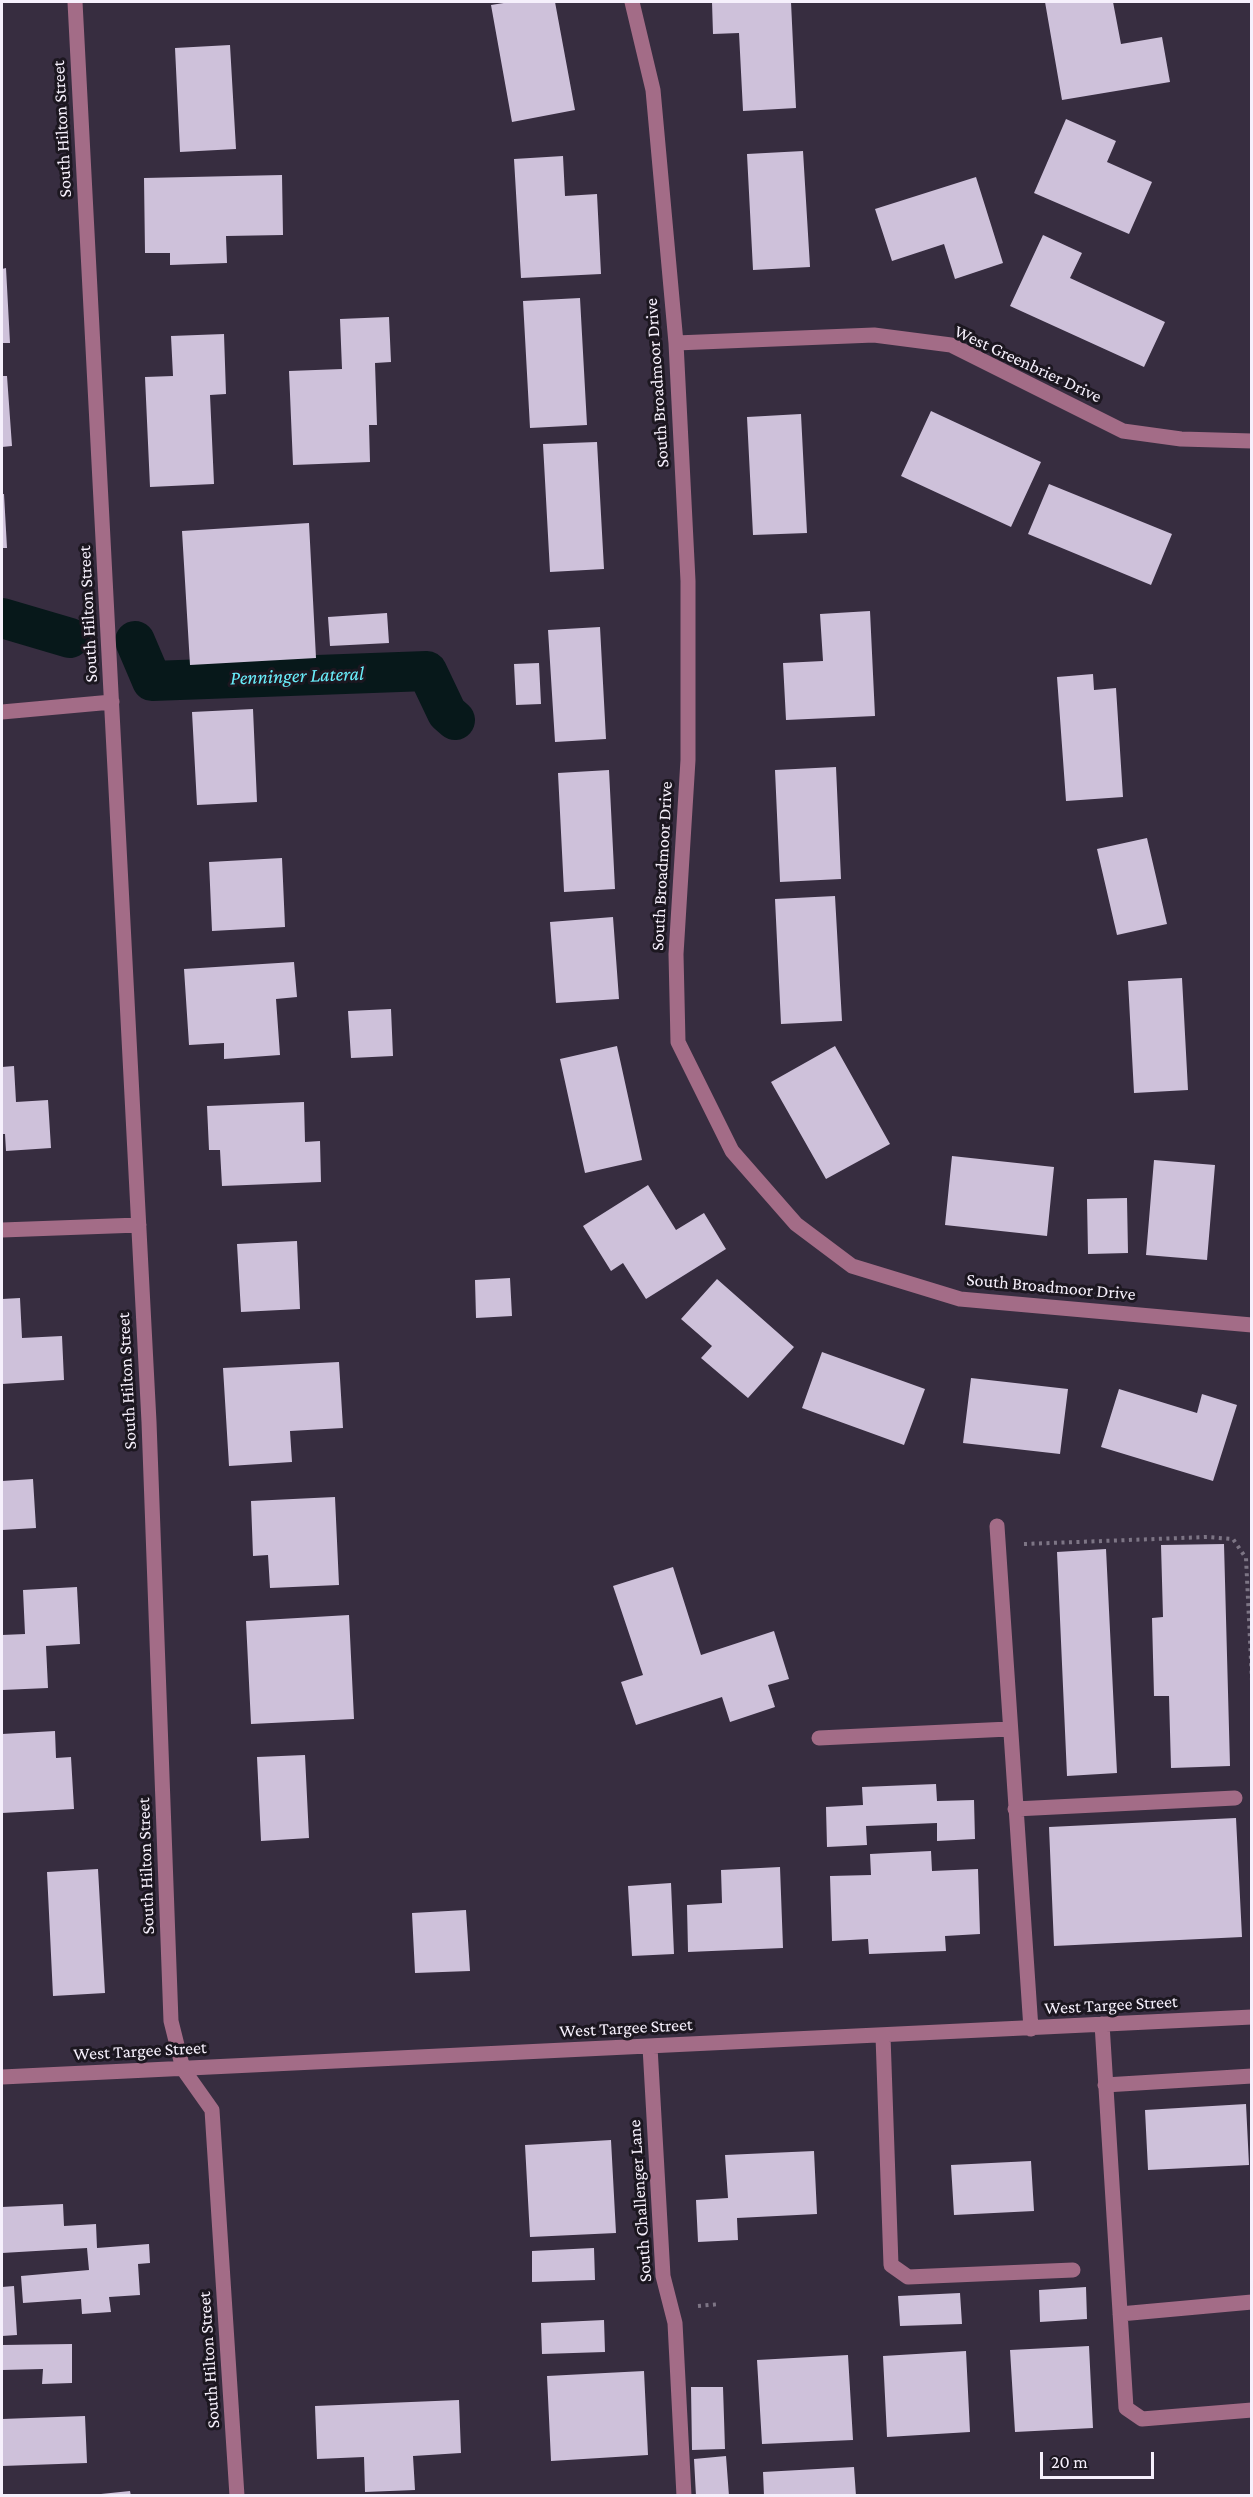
<!DOCTYPE html>
<style>
body{margin:0}
#map{position:relative;width:1253px;height:2497px;overflow:hidden;background:#372d40;font-family:"Crimson Pro",serif}
canvas{display:block}
.frame{position:absolute;inset:0;border:3px solid #f6f0fc;pointer-events:none}
.scale{position:absolute;left:1040px;top:2452px;width:114px;height:27px;box-sizing:border-box;border:3px solid #f6f0fc;border-top:0;padding-left:8px;font-size:18px;line-height:21px;white-space:nowrap;color:#f6f0fc;-webkit-text-stroke:4px #1c1720;paint-order:stroke}
</style>
<div id="map">
<canvas width="1253" height="2497"></canvas>
<div class="frame"></div>
<div class="scale">20 m</div>
</div>
<script>
const ctx = document.querySelector('canvas').getContext('2d');
ctx.lineJoin = 'round';
const shape = rows => new Path2D(rows.map(r => 'M' + r).join(''));
function strokePath(path, color, width, dash) { ctx.strokeStyle = color; ctx.lineWidth = width; ctx.lineCap = dash ? 'butt' : 'round'; ctx.setLineDash(dash || []); ctx.stroke(path); }
function fillPath(path, color) { ctx.fillStyle = color; ctx.fill(path, 'evenodd'); }
function label(font, color, halo, rows, align = 'center') {
  ctx.font = font + ' "Crimson Pro",serif'; ctx.lineWidth = 6; ctx.setLineDash([]); ctx.textBaseline = 'middle'; ctx.strokeStyle = halo; ctx.fillStyle = color; for (const [text, x, y, turn = 0] of rows) {
    ctx.save(); ctx.translate(x, y); ctx.rotate((+turn || 0) * Math.PI / 180); ctx.textAlign = isNaN(turn) ? turn : align; if (halo) ctx.strokeText(text, 0, 0); ctx.fillText(text, 0, 0); ctx.restore();
  }
}
const canal = shape([
 [2,618,70,638],
 [135,641,152,681,427,671,447,713,455,720]
]);
const building = shape([
 [510,2,555,2,575,110,512,122,491,5],
 [712,2,791,2,796,108,743,111,739,33,713,34],
 [1045,2,1113,2,1121,44,1162,37,1170,82,1062,100],
 [230,45,236,149,180,152,175,48],
 [1066,119,1116,141,1107,162,1152,182,1129,234,1034,193],
 [803,151,810,267,753,270,747,154],
 [563,156,565,196,597,194,601,274,521,278,514,159],
 [282,175,283,235,226,236,227,263,170,265,170,253,145,253,144,178],
 [976,177,1003,263,955,279,944,244,892,261,875,209],
 [1043,235,1082,253,1070,278,1165,322,1144,367,1010,306],
 [6,268,10,343,2,343,2,269],
 [580,298,587,425,530,428,523,301],
 [389,317,391,362,375,363,377,425,369,425,370,462,293,465,289,371,342,369,340,319],
 [224,334,226,394,210,395,214,484,150,487,145,377,173,376,171,336],
 [2,376,7,376,12,446,2,447],
 [931,411,1041,462,1011,527,901,476],
 [801,414,807,533,753,535,747,417],
 [597,442,604,569,550,572,543,444],
 [1049,484,1172,534,1151,585,1028,534],
 [2,494,4,494,7,548,2,548],
 [309,523,316,658,190,665,182,531],
 [870,611,875,716,786,720,783,663,823,661,820,614],
 [387,613,389,643,330,646,328,617],
 [600,627,606,739,555,742,548,630],
 [539,663,541,704,516,705,514,664],
 [1093,674,1094,690,1116,688,1123,797,1066,801,1057,677],
 [253,709,257,802,197,805,192,712],
 [836,767,841,879,780,882,775,770],
 [609,770,615,889,564,892,558,773],
 [1147,838,1167,924,1117,935,1097,849],
 [282,858,285,927,212,931,209,862],
 [835,896,842,1021,781,1024,775,899],
 [613,917,619,999,556,1003,550,922],
 [294,962,297,997,276,999,280,1055,224,1059,224,1043,189,1045,184,969],
 [1182,978,1188,1090,1134,1093,1128,981],
 [391,1009,393,1056,351,1058,348,1011],
 [617,1046,642,1160,585,1173,560,1059],
 [835,1046,890,1144,826,1179,771,1082],
 [14,1066,16,1102,48,1100,51,1148,6,1151,5,1134,2,1134,2,1067],
 [304,1102,305,1142,320,1141,321,1182,222,1186,220,1150,209,1150,207,1106],
 [952,1156,1054,1167,1047,1236,945,1225],
 [1154,1160,1215,1165,1207,1260,1146,1255],
 [648,1185,676,1230,704,1213,726,1249,646,1299,623,1263,611,1271,583,1226],
 [1127,1198,1128,1253,1088,1254,1087,1199],
 [297,1241,300,1309,241,1312,237,1244],
 [510,1278,512,1316,476,1318,475,1280],
 [717,1279,794,1347,748,1398,701,1358,712,1346,681,1319],
 [20,1298,22,1338,62,1336,64,1380,2,1384,2,1299],
 [822,1352,925,1389,904,1445,802,1408],
 [339,1362,343,1428,290,1431,292,1462,229,1466,223,1368],
 [971,1378,1068,1389,1060,1454,963,1443],
 [1119,1389,1197,1413,1202,1394,1237,1405,1213,1481,1101,1447],
 [33,1479,36,1528,2,1530,2,1481],
 [335,1497,339,1585,270,1588,268,1555,253,1556,251,1501],
 [1224,1544,1230,1766,1171,1768,1169,1696,1154,1696,1152,1618,1163,1617,1161,1545],
 [1106,1549,1117,1773,1067,1776,1057,1552],
 [673,1567,701,1655,774,1631,789,1679,768,1685,775,1707,730,1722,722,1697,636,1725,621,1682,643,1675,613,1586],
 [77,1587,80,1644,46,1646,48,1688,2,1690,2,1635,25,1634,23,1590],
 [349,1615,354,1719,251,1724,246,1621],
 [55,1731,56,1758,71,1757,74,1809,2,1813,2,1734],
 [305,1755,309,1838,261,1841,257,1757],
 [936,1784,937,1801,974,1800,975,1839,937,1841,937,1823,866,1826,867,1845,827,1847,826,1807,863,1805,862,1787],
 [1236,1818,1242,1937,1054,1946,1049,1827],
 [931,1851,932,1871,978,1869,980,1934,945,1936,946,1951,869,1954,868,1939,832,1941,830,1876,871,1875,870,1854],
 [780,1867,783,1948,688,1952,687,1905,722,1903,721,1870],
 [98,1869,105,1993,53,1996,47,1872],
 [671,1883,674,1954,632,1956,628,1886],
 [466,1910,470,1971,415,1973,412,1913],
 [1246,2104,1249,2165,1148,2170,1145,2110],
 [611,2140,616,2233,530,2237,525,2145],
 [814,2151,817,2214,737,2218,738,2240,698,2242,696,2200,728,2198,725,2155],
 [1031,2161,1034,2211,954,2215,951,2165],
 [63,2204,64,2226,96,2224,97,2248,149,2244,150,2263,138,2264,140,2295,109,2297,111,2312,82,2314,81,2299,23,2303,21,2276,89,2270,87,2248,2,2253,2,2207],
 [594,2248,595,2280,532,2282,532,2251],
 [14,2286,17,2335,2,2336,2,2287],
 [1086,2287,1087,2319,1040,2322,1039,2290],
 [960,2293,962,2324,900,2326,898,2296],
 [604,2320,605,2352,542,2354,541,2323],
 [72,2344,72,2383,42,2384,43,2369,2,2370,2,2345],
 [1089,2346,1093,2428,1015,2432,1010,2350],
 [966,2351,970,2432,887,2437,883,2356],
 [848,2355,853,2440,762,2444,757,2360],
 [644,2371,648,2455,551,2461,547,2376],
 [691,2387,723,2387,725,2449,692,2450],
 [459,2400,461,2453,413,2456,415,2490,365,2492,364,2457,317,2459,315,2406],
 [85,2416,87,2463,2,2466,2,2419],
 [726,2456,729,2496,696,2496,694,2459],
 [854,2467,856,2496,764,2496,763,2472],
 [130,2491,131,2496,101,2496,101,2494]
]);
const path = shape([
 [1024,1544,1207,1537,1233,1539,1246,1558,1252,1681],
 [698,2306,720,2304]
]);
const minor = shape([
 [75,2,149,1422,171,2021,183,2069,212,2110,237,2496],
 [632,2,653,90,676,343,688,581,688,760,676,954,678,1042,732,1151,796,1224,852,1266,960,1299,1252,1325],
 [676,343,874,335,951,345,1123,431,1181,439,1252,441],
 [2,712,112,702],
 [2,1230,139,1225],
 [997,1526,1031,2029],
 [819,1738,1009,1729],
 [1015,1809,1235,1798],
 [1102,2024,1126,2408,1142,2419,1252,2410],
 [883,2036,891,2265,908,2277,1073,2270],
 [650,2047,663,2276,675,2323,684,2496],
 [2,2077,1252,2017],
 [1105,2085,1252,2076],
 [1120,2314,1252,2302]
]);
const streetNames = [
 ["South Hilton Street",62,129,-93],
 ["West Greenbrier Drive",1028,364,25],
 ["South Broadmoor Drive",657,383,-94],
 ["South Hilton Street",88,614,-93],
 ["South Broadmoor Drive",662,866,-87],
 ["South Broadmoor Drive",1051,1287,5],
 ["South Hilton Street",127,1381,-93],
 ["South Hilton Street",146,1866,-92],
 ["West Targee Street",1111,2005,-3],
 ["West Targee Street",626,2028,-3],
 ["West Targee Street",140,2051,-3],
 ["South Challenger Lane",640,2201,-94],
 ["South Hilton Street",209,2360,-94]
];
const waterNames = [
 ["Penninger Lateral",297,676,-2]
];
strokePath(canal, '#07181a', 40);
fillPath(building, '#cec1da');
strokePath(path, '#7d7585', 4, [3, 4.5]);
strokePath(minor, '#a36c87', 15);
label('18px', '#f6f0fc', '#1c1720', streetNames);
label('italic 20px', '#69eefb', '#1c1720', waterNames);
</script>
